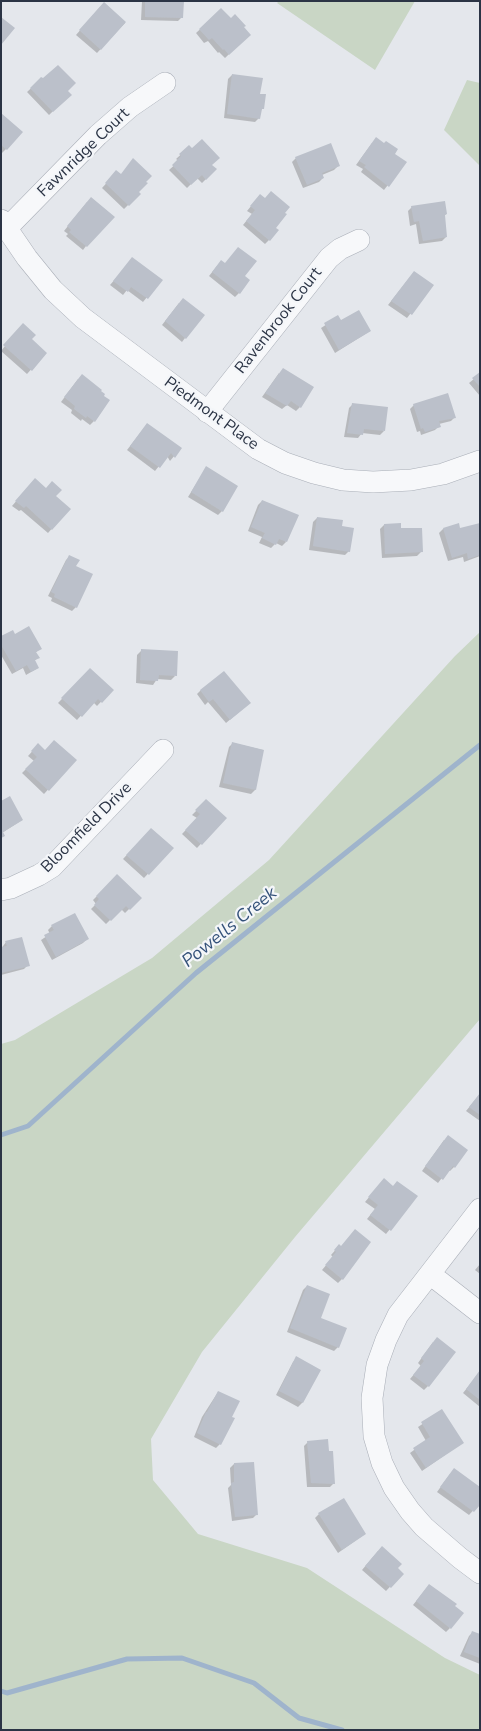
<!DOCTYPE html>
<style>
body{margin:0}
#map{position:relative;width:481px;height:1731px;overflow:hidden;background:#e4e7ec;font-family:"Nunito Sans",sans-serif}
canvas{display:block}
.frame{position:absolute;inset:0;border:2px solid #2b3445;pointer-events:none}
</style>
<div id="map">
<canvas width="481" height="1731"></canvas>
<div class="frame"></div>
</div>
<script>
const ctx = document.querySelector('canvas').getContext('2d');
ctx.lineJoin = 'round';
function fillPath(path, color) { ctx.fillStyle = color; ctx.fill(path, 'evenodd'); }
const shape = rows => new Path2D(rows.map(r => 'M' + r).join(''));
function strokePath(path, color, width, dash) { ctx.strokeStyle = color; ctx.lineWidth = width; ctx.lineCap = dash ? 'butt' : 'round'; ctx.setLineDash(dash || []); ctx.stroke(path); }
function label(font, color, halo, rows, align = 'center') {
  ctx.font = font + ' "Nunito Sans",sans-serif'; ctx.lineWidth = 4.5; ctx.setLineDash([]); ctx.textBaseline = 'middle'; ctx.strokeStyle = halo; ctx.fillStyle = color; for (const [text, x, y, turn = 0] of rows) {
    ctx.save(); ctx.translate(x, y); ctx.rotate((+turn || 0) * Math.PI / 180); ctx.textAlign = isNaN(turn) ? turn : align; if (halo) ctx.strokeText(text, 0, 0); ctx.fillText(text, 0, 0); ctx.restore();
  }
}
const green = shape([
 [279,1,415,1,375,70,277,3],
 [467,80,480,83,480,166,444,130],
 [480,632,480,1019,295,1237,202,1352,151,1439,153,1480,198,1534,307,1568,445,1658,480,1675,480,1730,1,1730,1,1044,15,1040,152,958,269,860,455,656]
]);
const shadow = shape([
 [142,1,182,1,182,17,178,21,141,20],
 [100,7,125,23,97,53,76,35],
 [221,10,230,20,242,27,249,35,225,58,219,52,218,53,208,41,204,43,196,33],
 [232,75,259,95,263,108,260,111,259,118,255,122,224,118,228,79],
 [41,79,66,91,70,95,49,115,27,92],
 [1,114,6,149,2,153,1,152],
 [372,143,405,163,384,190,361,172,363,169,356,165],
 [189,147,215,170,202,183,197,178,187,188,169,170,179,161,176,159],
 [296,158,338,166,334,170,322,175,323,178,319,182,303,188,292,162],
 [113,176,139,194,124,209,102,188],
 [256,200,275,228,269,240,265,244,243,225,252,214,247,211],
 [87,202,86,246,83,250,66,236,68,234,64,231],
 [412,207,446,214,444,216,446,237,442,241,419,244,416,224,410,226,408,211],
 [129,263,161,280,143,302,127,290,123,295,110,285],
 [217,266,244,277,239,293,235,297,209,276],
 [410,277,432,286,407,318,388,305],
 [179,303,185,338,182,342,162,325],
 [338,317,341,322,370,331,335,353,321,328],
 [19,329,46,353,27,374,1,351],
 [279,373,300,407,296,411,287,405,282,409,262,397],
 [480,374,480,396,469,383],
 [78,379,94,421,90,425,82,419,81,421,71,413,72,410,61,402],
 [353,404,384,431,380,435,362,433,358,438,344,437,349,408],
 [414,405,455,417,451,421,439,424,439,426,435,430,421,435,420,431,417,432,410,409],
 [144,428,180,449,170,461,167,456,155,471,127,450],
 [206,468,222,511,218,515,188,497],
 [31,484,46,489,69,509,48,533,21,510,19,511,12,506],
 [262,501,286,542,282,546,276,543,271,548,259,543,262,537,248,531,258,505],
 [317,518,341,527,349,551,345,555,309,550,313,522],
 [480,524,480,556,464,562,463,557,448,561,439,533,443,529,459,530],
 [384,525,400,530,421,552,417,556,382,558,380,529],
 [70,556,74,566,76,607,72,611,51,601,52,598,48,596,66,560],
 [14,636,40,649,35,653,38,658,34,661,38,668,26,675,23,668,12,674,1,655,1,638],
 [141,651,175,676,171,680,157,679,153,685,136,683,137,655],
 [90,670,112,690,97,706,93,702,77,720,58,703],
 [201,690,245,707,226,723,208,702,205,705,197,694],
 [233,743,263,750,255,790,251,794,219,787,229,747],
 [38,745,45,751,75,760,44,794,22,773,34,761,28,756],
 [206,801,225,818,197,848,182,834,197,818,192,815],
 [1,803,22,820,2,833,4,836,1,838],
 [151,829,172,848,144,878,123,859],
 [117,876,140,898,125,913,121,909,106,924,91,909,96,904,93,900],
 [52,926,87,939,83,943,52,960,41,940,50,934,48,930],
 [6,942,28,965,24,969,1,975,1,949],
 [480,1094,480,1121,466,1111],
 [444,1140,466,1150,454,1167,450,1171,448,1170,438,1183,422,1171],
 [380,1184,393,1187,416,1197,386,1234,367,1219,375,1209,365,1202],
 [339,1246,342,1279,338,1283,322,1270,333,1257,331,1255],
 [480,1264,480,1274,475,1270],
 [307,1286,319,1319,338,1347,334,1351,287,1332,303,1290],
 [433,1342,428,1386,424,1390,410,1379,421,1366,418,1363],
 [297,1358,319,1370,302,1403,298,1407,276,1395,293,1362],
 [480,1372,480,1407,463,1393],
 [218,1392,220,1444,216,1448,194,1437,202,1417],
 [442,1411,462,1443,422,1471,410,1453,426,1441,418,1427],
 [308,1442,334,1483,330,1487,307,1487,304,1446],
 [234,1464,257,1514,253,1518,232,1521,228,1488,231,1485,230,1468],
 [450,1474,480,1503,469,1515,437,1492],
 [319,1514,365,1534,338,1553,315,1518],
 [378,1551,402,1574,386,1591,362,1570],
 [425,1590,450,1628,446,1632,413,1605],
 [473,1632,480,1635,480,1664,460,1656,469,1636]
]);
const stream = shape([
 [1,1135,28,1126,196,973,480,745],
 [1,1691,7,1693,127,1659,182,1658,254,1683,299,1718,342,1730]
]);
const building = shape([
 [145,1,184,1,183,18,145,17],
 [104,2,126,22,101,50,79,30],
 [221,8,231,18,235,14,246,26,244,27,251,35,229,55,224,49,223,50,212,38,209,40,199,29],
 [1,17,15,28,1,45],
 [58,65,76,83,68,91,72,95,53,112,30,88,41,77,43,78],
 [232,74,263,78,260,94,266,94,264,109,262,109,260,119,227,114],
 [1,113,23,132,7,150,1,145],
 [376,137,384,143,386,141,398,149,395,154,407,162,389,187,364,167,366,165,359,161],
 [202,139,220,158,212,165,217,169,206,180,202,175,191,185,172,165,181,156,179,154,189,145,192,148],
 [331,143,340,166,322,173,324,178,307,185,295,157],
 [133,158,152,176,146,182,148,183,139,192,141,194,129,206,105,183,116,170,121,174],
 [271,191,290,207,285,213,287,214,276,228,279,230,270,241,246,221,255,210,250,206,260,194,265,198],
 [91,197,115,217,87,247,69,232,71,230,67,226],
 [445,201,447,214,445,215,447,237,423,241,419,221,414,222,411,206],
 [238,247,257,261,245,276,250,280,240,294,212,272,221,260,225,263],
 [132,257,163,280,148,299,131,287,128,292,113,281],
 [414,271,434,285,412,315,391,301],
 [183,298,205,315,186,339,165,321],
 [359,310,371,331,339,350,324,323,338,315,341,320],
 [23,323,36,335,32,339,47,353,32,371,3,345],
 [283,368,314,387,301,408,291,401,287,406,265,393],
 [480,372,480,387,472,378],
 [82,374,102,390,101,391,105,394,104,396,110,400,95,422,87,416,86,418,74,409,75,406,64,397],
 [448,393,456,418,439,421,441,427,425,432,423,428,421,429,413,404],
 [352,403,388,407,385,431,364,429,363,435,347,433],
 [147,423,182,448,175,458,171,453,160,468,130,446],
 [206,466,238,486,223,512,191,492],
 [35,478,46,488,52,481,62,490,56,496,71,509,52,530,26,506,24,508,15,501],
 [262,500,299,515,287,542,279,539,276,545,262,538,265,533,251,527],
 [317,517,343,520,342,526,354,528,350,552,313,546],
 [401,523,401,528,422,528,423,552,385,554,384,524],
 [459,523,460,528,480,523,480,555,468,559,467,553,452,558,443,528],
 [69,555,80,560,76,566,93,574,77,608,54,597,55,594,51,592],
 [29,626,42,649,36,652,40,658,35,660,39,668,31,672,27,665,16,671,1,645,1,636,13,630,15,634],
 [141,649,178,651,177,676,159,675,158,681,140,680],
 [90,668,114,690,102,703,98,699,82,717,61,698],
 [224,671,251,703,230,720,213,699,209,702,200,690],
 [54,740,77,760,49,791,25,769,37,757,31,751,38,743,45,750],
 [232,742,264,750,256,790,223,783],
 [10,796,23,820,3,832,5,836,1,838,1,801],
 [206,799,227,818,202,845,185,830,200,814,195,810],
 [151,828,174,848,149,875,126,855],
 [117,874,142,898,130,910,126,906,111,921,94,905,99,899,96,896],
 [75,913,89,939,56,957,44,935,54,930,51,925],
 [22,937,30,966,1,973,1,947,7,946,5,941],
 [480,1093,480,1115,469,1107],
 [448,1135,468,1150,455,1168,453,1166,443,1180,425,1166],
 [384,1178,393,1186,397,1181,418,1196,391,1231,370,1215,378,1205,368,1197],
 [355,1229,371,1242,343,1280,325,1265,336,1252,334,1250,339,1244,341,1246],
 [307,1285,330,1294,321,1318,347,1328,339,1348,290,1328],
 [437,1337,456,1352,429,1387,413,1375,424,1361,421,1358],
 [296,1356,321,1370,303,1403,279,1391],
 [480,1370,480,1400,466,1389],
 [218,1391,240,1401,232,1417,235,1418,221,1445,197,1433,206,1412,207,1412],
 [442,1409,464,1443,426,1468,413,1448,430,1437,421,1422],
 [328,1439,329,1451,333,1451,335,1484,311,1483,307,1441],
 [254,1462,258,1515,235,1517,231,1483,234,1482,234,1463],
 [454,1468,480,1487,480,1505,474,1512,440,1487],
 [344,1498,366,1534,342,1550,318,1513],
 [382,1546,402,1564,398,1568,404,1574,391,1588,365,1566],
 [429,1584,457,1604,455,1606,464,1613,451,1629,416,1601],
 [472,1631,480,1634,480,1658,464,1652]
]);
const minor = shape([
 [1,220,27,258,53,290,83,318,258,449,285,463,314,473,343,480,373,482,411,480,443,474,480,461],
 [7,228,98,135,130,107,165,83],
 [207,412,329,258,340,249,359,240],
 [1,890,11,888,39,875,52,867,163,750],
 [480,1209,398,1315,386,1340,377,1365,372,1398,374,1436,382,1463,394,1488,410,1511,424,1527,460,1558,480,1573],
 [430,1274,480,1313]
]);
const streetNames = [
 ["Fawnridge Court",84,153,-44],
 ["Ravenbrook Court",279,321,-52],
 ["Piedmont Place",211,414,36],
 ["Bloomfield Drive",87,828,-45]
];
const waterNames = [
 ["Powells Creek",230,928,-39]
];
fillPath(green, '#c9d6c5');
fillPath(shadow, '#0003');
strokePath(stream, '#9fb4cc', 5);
fillPath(building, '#bbc0ca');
strokePath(minor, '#a9aeb7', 22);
strokePath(minor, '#f7f8fa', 21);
label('16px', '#2b3445', '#f4f6f9', streetNames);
label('italic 18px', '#34527a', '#f4f6f9', waterNames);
</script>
